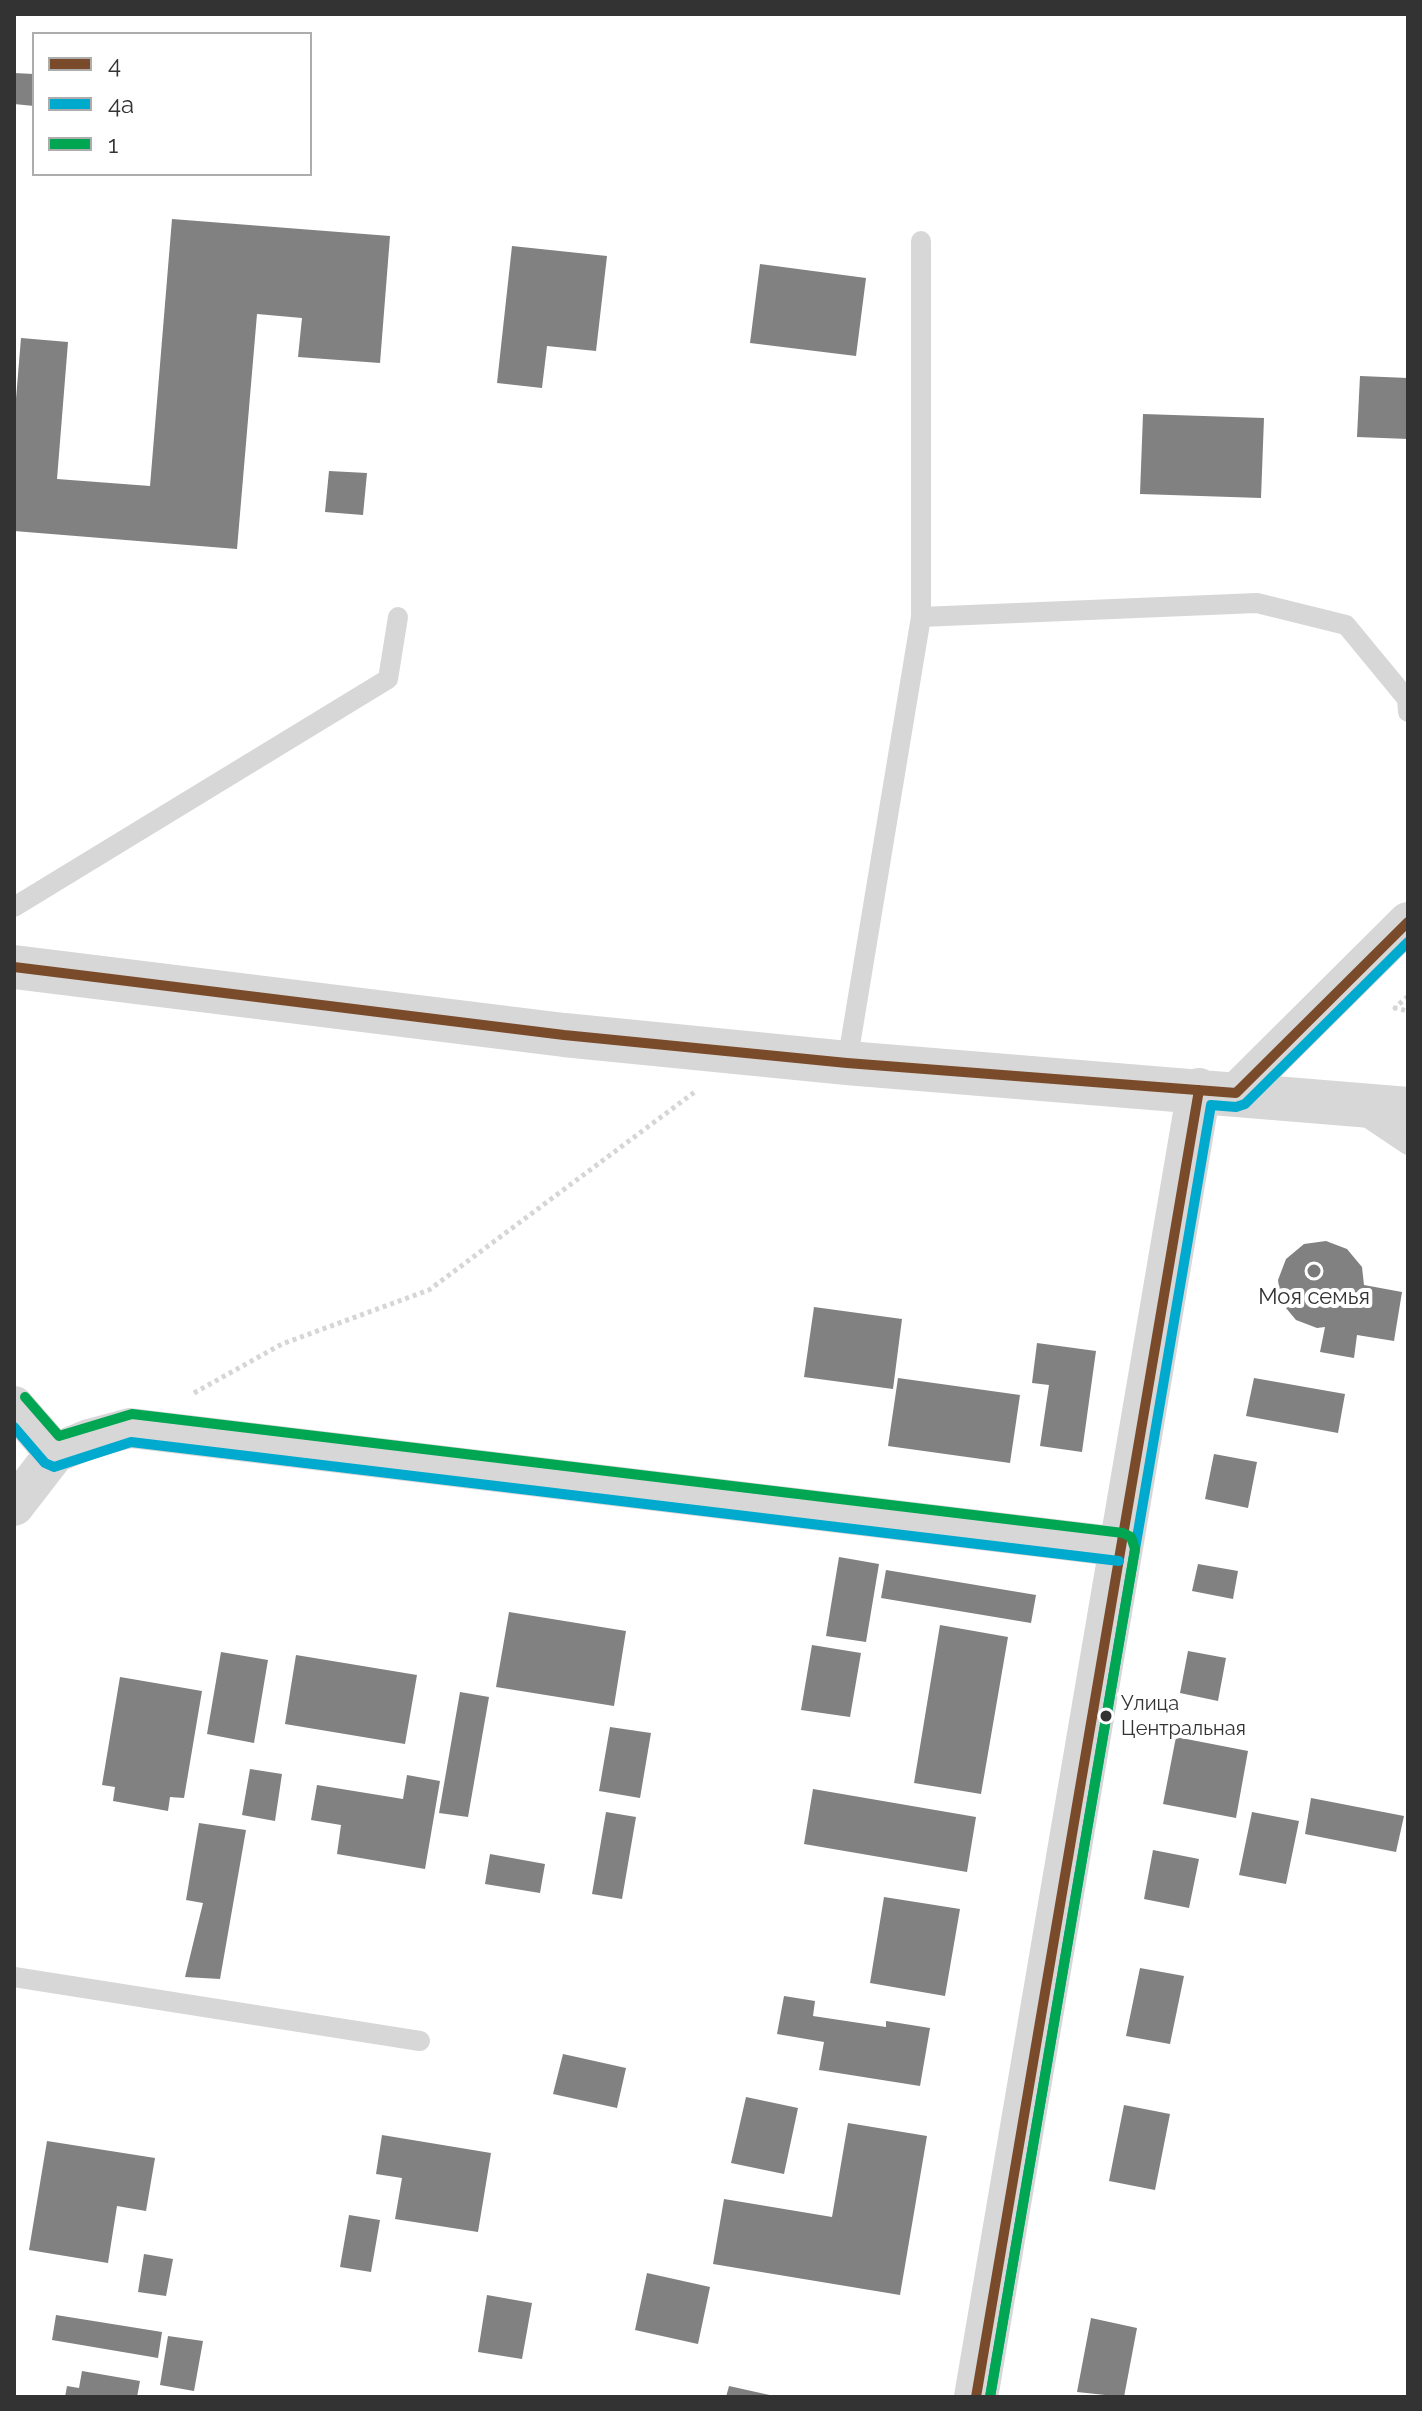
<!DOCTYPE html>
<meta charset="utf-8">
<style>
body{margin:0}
#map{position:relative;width:1422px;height:2411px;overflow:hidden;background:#fff;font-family:Raleway,sans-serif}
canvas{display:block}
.frame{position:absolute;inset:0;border:16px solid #333;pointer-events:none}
.legend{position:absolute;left:32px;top:32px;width:280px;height:144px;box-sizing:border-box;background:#fff;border:2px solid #adadad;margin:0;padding:10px 14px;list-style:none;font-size:24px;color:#333}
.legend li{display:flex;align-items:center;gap:16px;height:40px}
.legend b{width:40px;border:2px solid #adadad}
</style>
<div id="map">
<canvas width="1422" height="2411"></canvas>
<div class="frame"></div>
<ul class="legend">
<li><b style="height:10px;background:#7a4b2a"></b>4</li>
<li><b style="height:10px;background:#00a9ce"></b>4а</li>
<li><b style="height:10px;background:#00a651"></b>1</li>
</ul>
</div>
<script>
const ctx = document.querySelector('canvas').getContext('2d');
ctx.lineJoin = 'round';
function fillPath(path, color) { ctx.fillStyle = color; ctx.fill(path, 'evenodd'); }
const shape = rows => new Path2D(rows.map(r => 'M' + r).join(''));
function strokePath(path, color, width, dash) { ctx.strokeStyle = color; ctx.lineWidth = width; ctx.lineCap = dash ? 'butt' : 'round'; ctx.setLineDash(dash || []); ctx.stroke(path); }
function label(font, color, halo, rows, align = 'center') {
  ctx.font = font + ' Raleway,sans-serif'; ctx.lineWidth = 8; ctx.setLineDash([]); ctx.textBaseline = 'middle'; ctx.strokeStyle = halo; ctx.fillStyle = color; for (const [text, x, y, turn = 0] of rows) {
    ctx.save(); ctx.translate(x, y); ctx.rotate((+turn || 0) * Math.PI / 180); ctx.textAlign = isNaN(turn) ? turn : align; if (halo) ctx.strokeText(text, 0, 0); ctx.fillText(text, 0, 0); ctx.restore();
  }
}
const building = shape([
 [14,73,34,74,34,106,14,104],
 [172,219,390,236,380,363,298,357,302,318,257,314,237,549,14,531,14,423,21,338,68,342,57,479,150,486],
 [512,246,607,256,596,351,547,346,542,388,497,383],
 [760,264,866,278,856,356,750,343],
 [1360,376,1408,378,1408,439,1357,437],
 [1143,414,1264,418,1261,498,1140,494],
 [329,471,367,473,363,515,325,512],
 [1326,1241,1347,1249,1362,1267,1364,1285,1402,1292,1394,1341,1357,1335,1354,1358,1320,1352,1325,1327,1317,1328,1296,1320,1281,1302,1278,1280,1286,1259,1304,1244],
 [814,1307,902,1319,893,1389,804,1377],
 [1037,1343,1096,1351,1082,1452,1040,1446,1049,1385,1032,1383],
 [898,1378,1020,1395,1010,1463,888,1446],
 [1254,1378,1345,1394,1338,1433,1246,1416],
 [1214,1454,1257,1462,1248,1508,1205,1499],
 [839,1557,879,1564,866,1642,826,1636],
 [1198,1564,1238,1571,1233,1599,1192,1591],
 [886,1570,1036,1595,1031,1623,881,1598],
 [509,1612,626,1631,614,1706,496,1687],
 [940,1625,1008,1637,981,1794,914,1783],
 [812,1645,861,1653,850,1717,801,1710],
 [1188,1651,1226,1658,1218,1701,1180,1693],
 [221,1652,268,1660,254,1743,207,1734],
 [296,1655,417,1675,405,1744,285,1724],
 [120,1677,202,1691,184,1798,170,1797,168,1811,113,1801,115,1787,102,1785],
 [460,1692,489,1697,468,1817,439,1813],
 [610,1727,651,1733,640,1798,599,1791],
 [1176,1737,1248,1751,1236,1818,1163,1804],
 [250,1769,282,1774,275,1821,242,1815],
 [407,1775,440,1781,425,1869,337,1854,341,1825,311,1820,317,1785,403,1799],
 [813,1789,976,1817,967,1872,804,1844],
 [1311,1798,1404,1816,1396,1852,1305,1834],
 [606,1812,636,1817,622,1899,592,1894],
 [1252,1812,1299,1821,1286,1884,1239,1875],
 [199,1823,246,1830,220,1979,185,1977,203,1903,186,1900],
 [1153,1850,1199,1859,1189,1908,1144,1899],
 [490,1854,545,1864,540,1893,485,1884],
 [884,1897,960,1909,945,1996,870,1983],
 [1140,1968,1184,1976,1170,2044,1126,2036],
 [784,1996,815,2001,813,2016,886,2027,886,2021,930,2028,920,2086,819,2070,824,2042,777,2034],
 [563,2054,626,2068,617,2108,553,2094],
 [746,2097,798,2108,784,2174,731,2163],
 [1124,2105,1170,2114,1155,2190,1109,2181],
 [848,2123,927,2136,900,2295,713,2264,724,2199,832,2217],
 [382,2135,491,2153,478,2232,395,2219,402,2178,376,2174],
 [47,2141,155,2158,146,2211,117,2206,108,2263,29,2250],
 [349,2215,380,2220,371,2272,340,2267],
 [144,2254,173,2259,166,2296,138,2292],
 [647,2273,710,2287,698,2344,635,2330],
 [487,2295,532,2303,522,2359,478,2352],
 [56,2315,162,2332,158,2358,52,2340],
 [1091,2318,1137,2328,1124,2397,1077,2392],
 [168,2336,203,2341,194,2391,160,2385],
 [82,2371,140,2381,137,2397,65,2397,67,2386,79,2388],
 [729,2386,774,2396,774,2397,726,2397]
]);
const path = shape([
 [1408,996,1395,1008,1408,1011],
 [194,1393,282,1344,429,1290,696,1091]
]);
const service = shape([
 [921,617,1257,603,1346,625,1407,699,1408,712],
 [14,907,388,679,398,617],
 [847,1063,921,617,921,241],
 [1362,1114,1408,1145],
 [14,1977,420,2041]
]);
const minor = shape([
 [1236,1093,1408,922],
 [14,1406,55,1453,89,1439,130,1428,1121,1547],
 [14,1506,55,1453]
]);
const tertiary = shape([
 [14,967,564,1035,847,1063,1408,1109],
 [976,2397,1199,1090]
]);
const bus1 = shape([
 [14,967,564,1035,847,1063,1236,1093,1408,922],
 [976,2397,1199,1090]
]);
const bus2 = shape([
 [14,1427,45,1463,54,1467,131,1442,1119,1561],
 [990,2397,1211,1105,1236,1107,1245,1104,1408,942]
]);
const bus3 = shape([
 [25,1397,59,1436,132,1414,1123,1533,1131,1537,1135,1549,990,2397]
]);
const markers = [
 [1314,1271,8,"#7a7a7a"],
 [1106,1716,7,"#333"]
];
const busNames = [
 ["Улица",1121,1704],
 ["Центральная",1121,1729]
];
const poiNames = [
 ["Моя семья",1314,1297]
];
fillPath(building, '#818181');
strokePath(path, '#d6d6d6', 5, [4, 4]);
strokePath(service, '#d7d7d7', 20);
strokePath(minor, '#d7d7d7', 40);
strokePath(tertiary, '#d7d7d7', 44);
strokePath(bus1, '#7a4b2a', 10);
strokePath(bus2, '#00a9ce', 10);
strokePath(bus3, '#00a651', 10);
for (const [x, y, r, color] of markers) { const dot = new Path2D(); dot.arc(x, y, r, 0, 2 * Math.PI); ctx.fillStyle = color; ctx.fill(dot); strokePath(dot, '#fff', 3); }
label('20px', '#333', '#fff', busNames, 'left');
label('22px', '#333', '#fff', poiNames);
</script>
